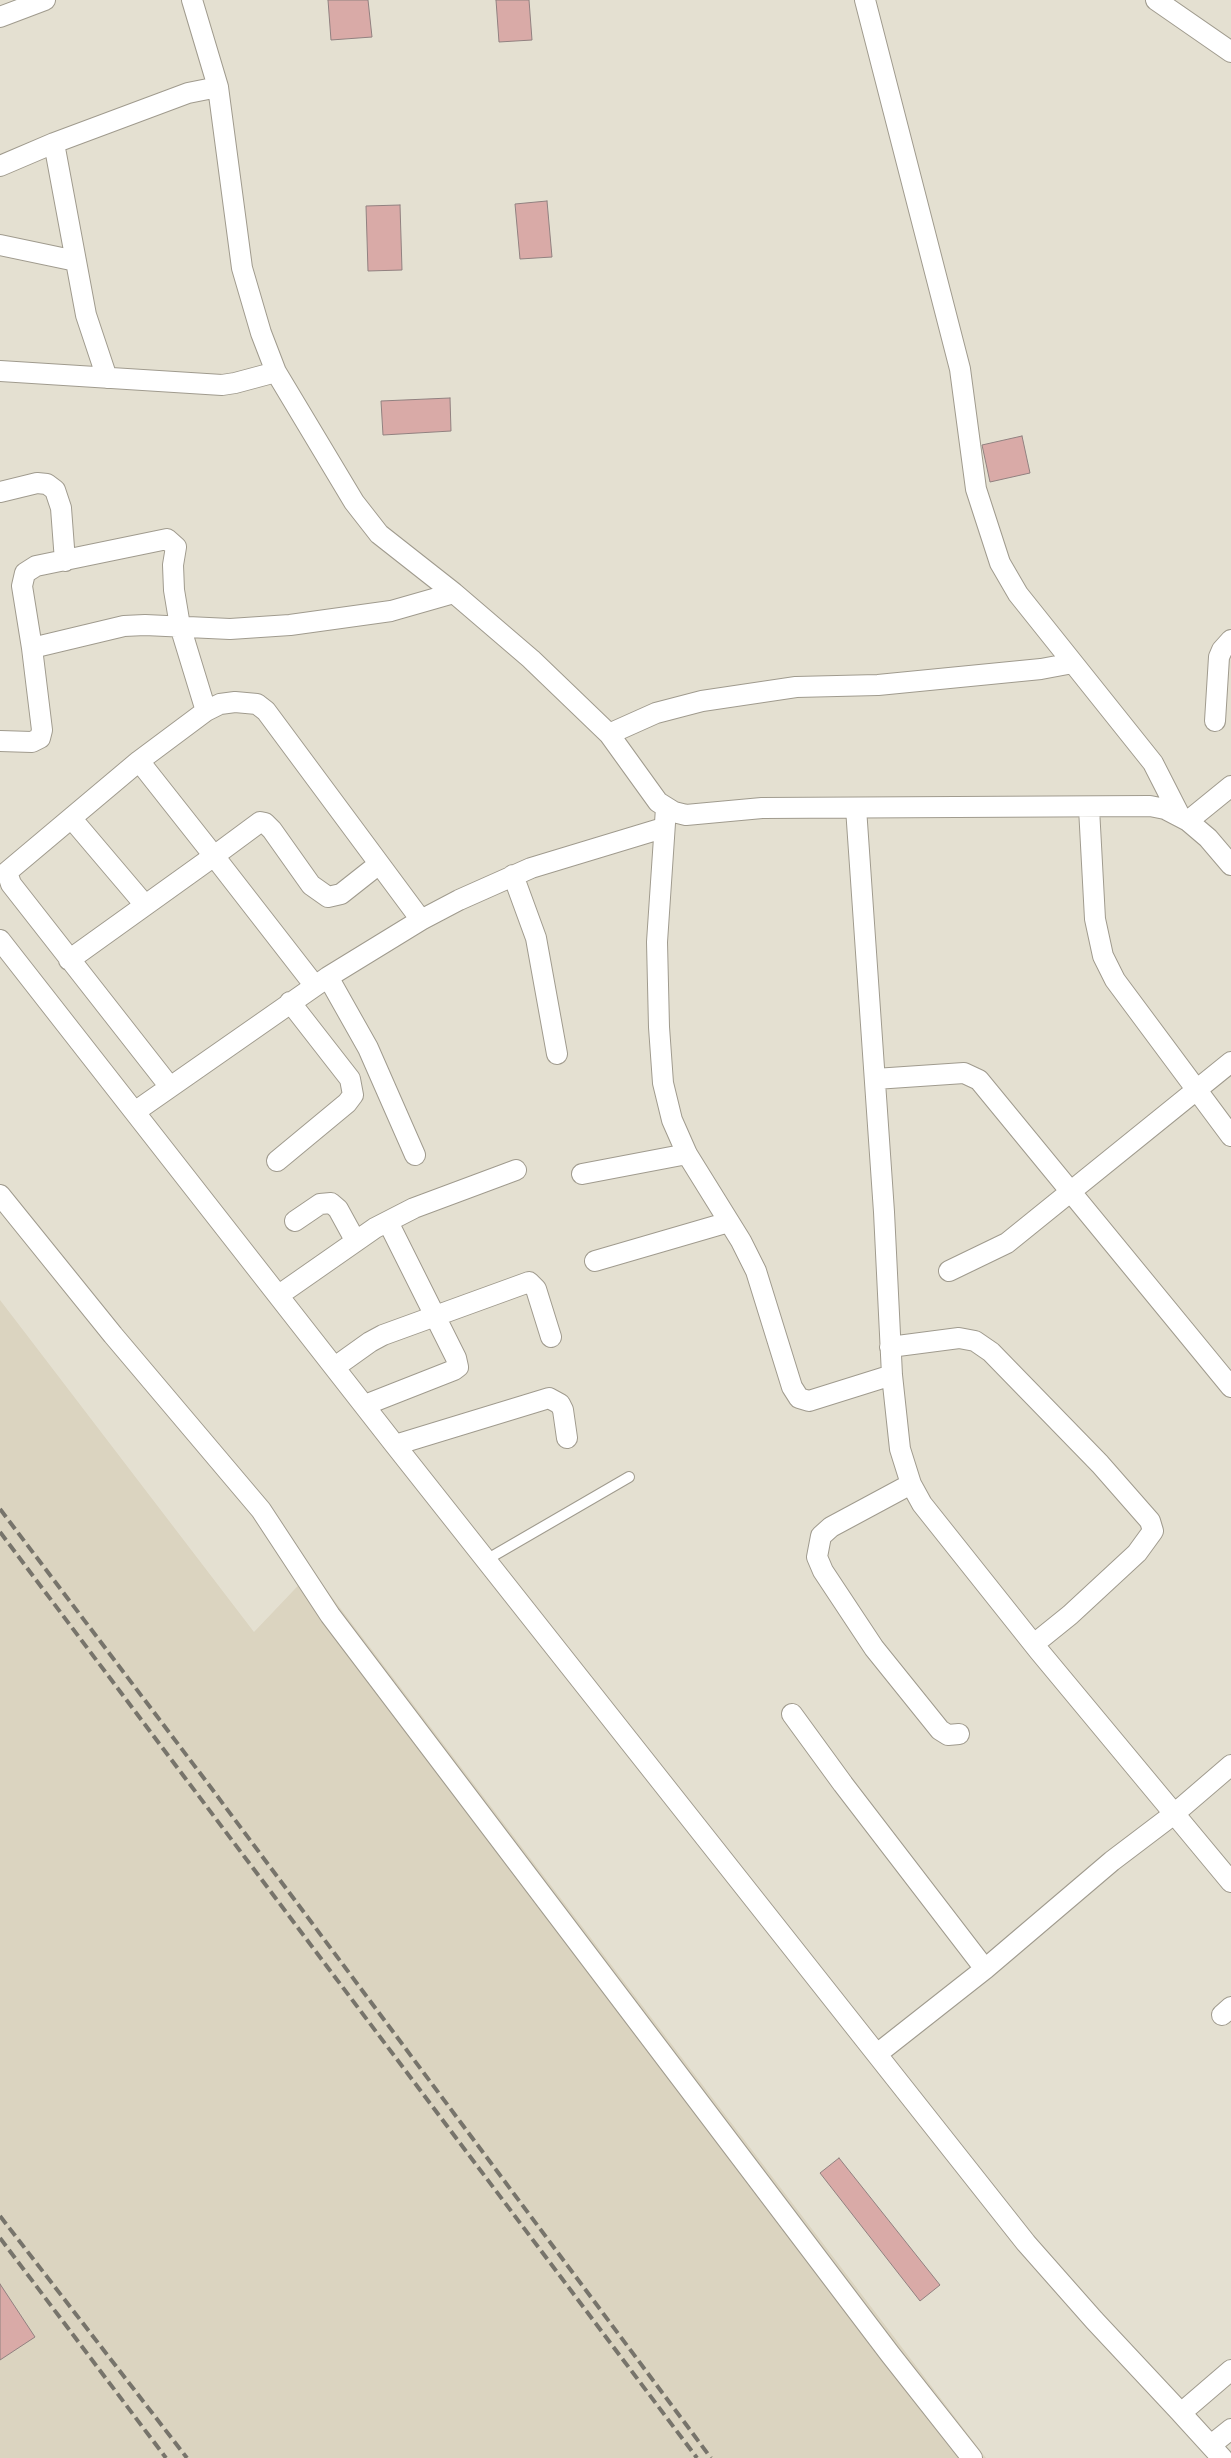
<!DOCTYPE html>
<style>
body{margin:0}
canvas{display:block;background:#e4e0d1}
</style>
<canvas width="1231" height="2458"></canvas>
<script>
const ctx = document.querySelector('canvas').getContext('2d');
ctx.lineJoin = 'round';
function fillPath(path, color) { ctx.fillStyle = color; ctx.fill(path, 'evenodd'); }
const shape = rows => new Path2D(rows.map(r => 'M' + r).join(''));
function strokePath(path, color, width, dash) { ctx.strokeStyle = color; ctx.lineWidth = width; ctx.lineCap = dash ? 'butt' : 'round'; ctx.setLineDash(dash || []); ctx.stroke(path); }
const built = shape([
 [0,1300,254,1632,312,1571,986,2458,0,2458]
]);
const building = shape([
 [328,0,368,0,372,37,331,40,328,0],
 [496,0,529,0,532,40,499,42,496,0],
 [547,201,552,257,520,259,515,204,547,201],
 [400,205,402,270,368,271,366,206,400,205],
 [450,398,451,431,383,435,381,401,450,398],
 [1022,436,1030,473,990,482,982,445,1022,436],
 [839,2158,940,2285,920,2301,820,2173,839,2158],
 [0,2284,35,2337,0,2360,0,2284]
]);
const lane = shape([
 [486,1560,629,1477]
]);
const street = shape([
 [192,0,218,87,242,268,261,333,276,372,354,502,379,534,454,593,531,659,609,734,658,802,674,812,686,815,762,808,1150,806,1165,809,1188,821,1208,838,1231,865],
 [865,0,960,369,976,489,1000,563,1018,594,1153,763,1179,814],
 [1156,0,1231,52],
 [0,17,45,0],
 [54,143,86,315,107,378],
 [0,166,54,143,188,93,218,87],
 [0,245,76,261],
 [0,371,222,385,235,383,276,372],
 [0,492,37,483,47,484,55,490,61,508,65,561],
 [32,648,22,586,25,573,36,566,167,539,176,547,173,565,174,590,180,626,206,711],
 [1215,721,1219,657,1222,650,1231,640],
 [609,734,656,713,702,701,796,687,878,685,1041,669,1073,663],
 [0,741,32,742,40,738,42,730,32,648,124,626,145,625,230,629,290,625,391,611,454,593],
 [139,761,214,856,260,822,265,823,272,830,311,885,328,897,341,894,379,864],
 [666,808,657,942,659,1027,663,1083,672,1120,687,1154,741,1241,756,1271,792,1387,799,1398,809,1401,892,1375],
 [856,808,884,1212,892,1375,900,1449,911,1484,922,1504,1039,1651,1231,1882],
 [1089,808,1095,919,1103,956,1115,980,1231,1136],
 [72,819,145,905],
 [1188,821,1231,786],
 [513,875,536,938,557,1054],
 [0,940,395,1445,1026,2243,1094,2320,1181,2413,1231,2370],
 [69,960,214,856,315,986],
 [328,977,368,1048,415,1155],
 [875,1079,964,1073,979,1080,1231,1387],
 [170,1087,11,884,7,872,139,761,206,711,220,704,235,702,257,704,266,711,421,920],
 [136,1111,328,977,421,920,459,900,531,868,663,828],
 [277,1161,347,1103,353,1095,350,1079,290,1002],
 [582,1174,687,1154],
 [0,1195,113,1335,261,1510,330,1615,890,2354,972,2458],
 [295,1221,320,1204,331,1203,338,1209,355,1240],
 [595,1261,729,1222],
 [949,1271,1007,1243,1231,1062],
 [279,1295,375,1228,414,1208,516,1170],
 [890,1347,959,1338,975,1341,991,1352,1100,1464,1150,1521,1153,1531,1137,1553,1070,1615,1034,1644],
 [335,1367,370,1342,383,1335,529,1282,536,1289,551,1337],
 [365,1405,454,1370,458,1367,456,1358,388,1222],
 [395,1445,549,1398,560,1404,563,1410,567,1438],
 [911,1484,831,1527,821,1536,817,1557,823,1571,874,1648,940,1730,948,1735,959,1734],
 [792,1714,843,1784,985,1969],
 [1222,2015,1231,2007],
 [877,2054,985,1969,1112,1861,1174,1814,1231,1765],
 [1181,2413,1222,2458],
 [1211,2445,1231,2429]
]);
const rail = shape([
 [0,1509,206,1781,711,2458],
 [0,1532,697,2458],
 [0,2216,187,2458],
 [0,2238,166,2458]
]);
fillPath(built, '#dbd4c0');
fillPath(building, '#d9aaa7');
strokePath(building, '#918180', 1);
strokePath(lane, '#a09b8e', 12);
strokePath(street, '#a09b8e', 22);
strokePath(lane, '#fff', 10);
strokePath(street, '#fff', 20);
strokePath(rail, '#77746b', 4, [10, 5]);
</script>
